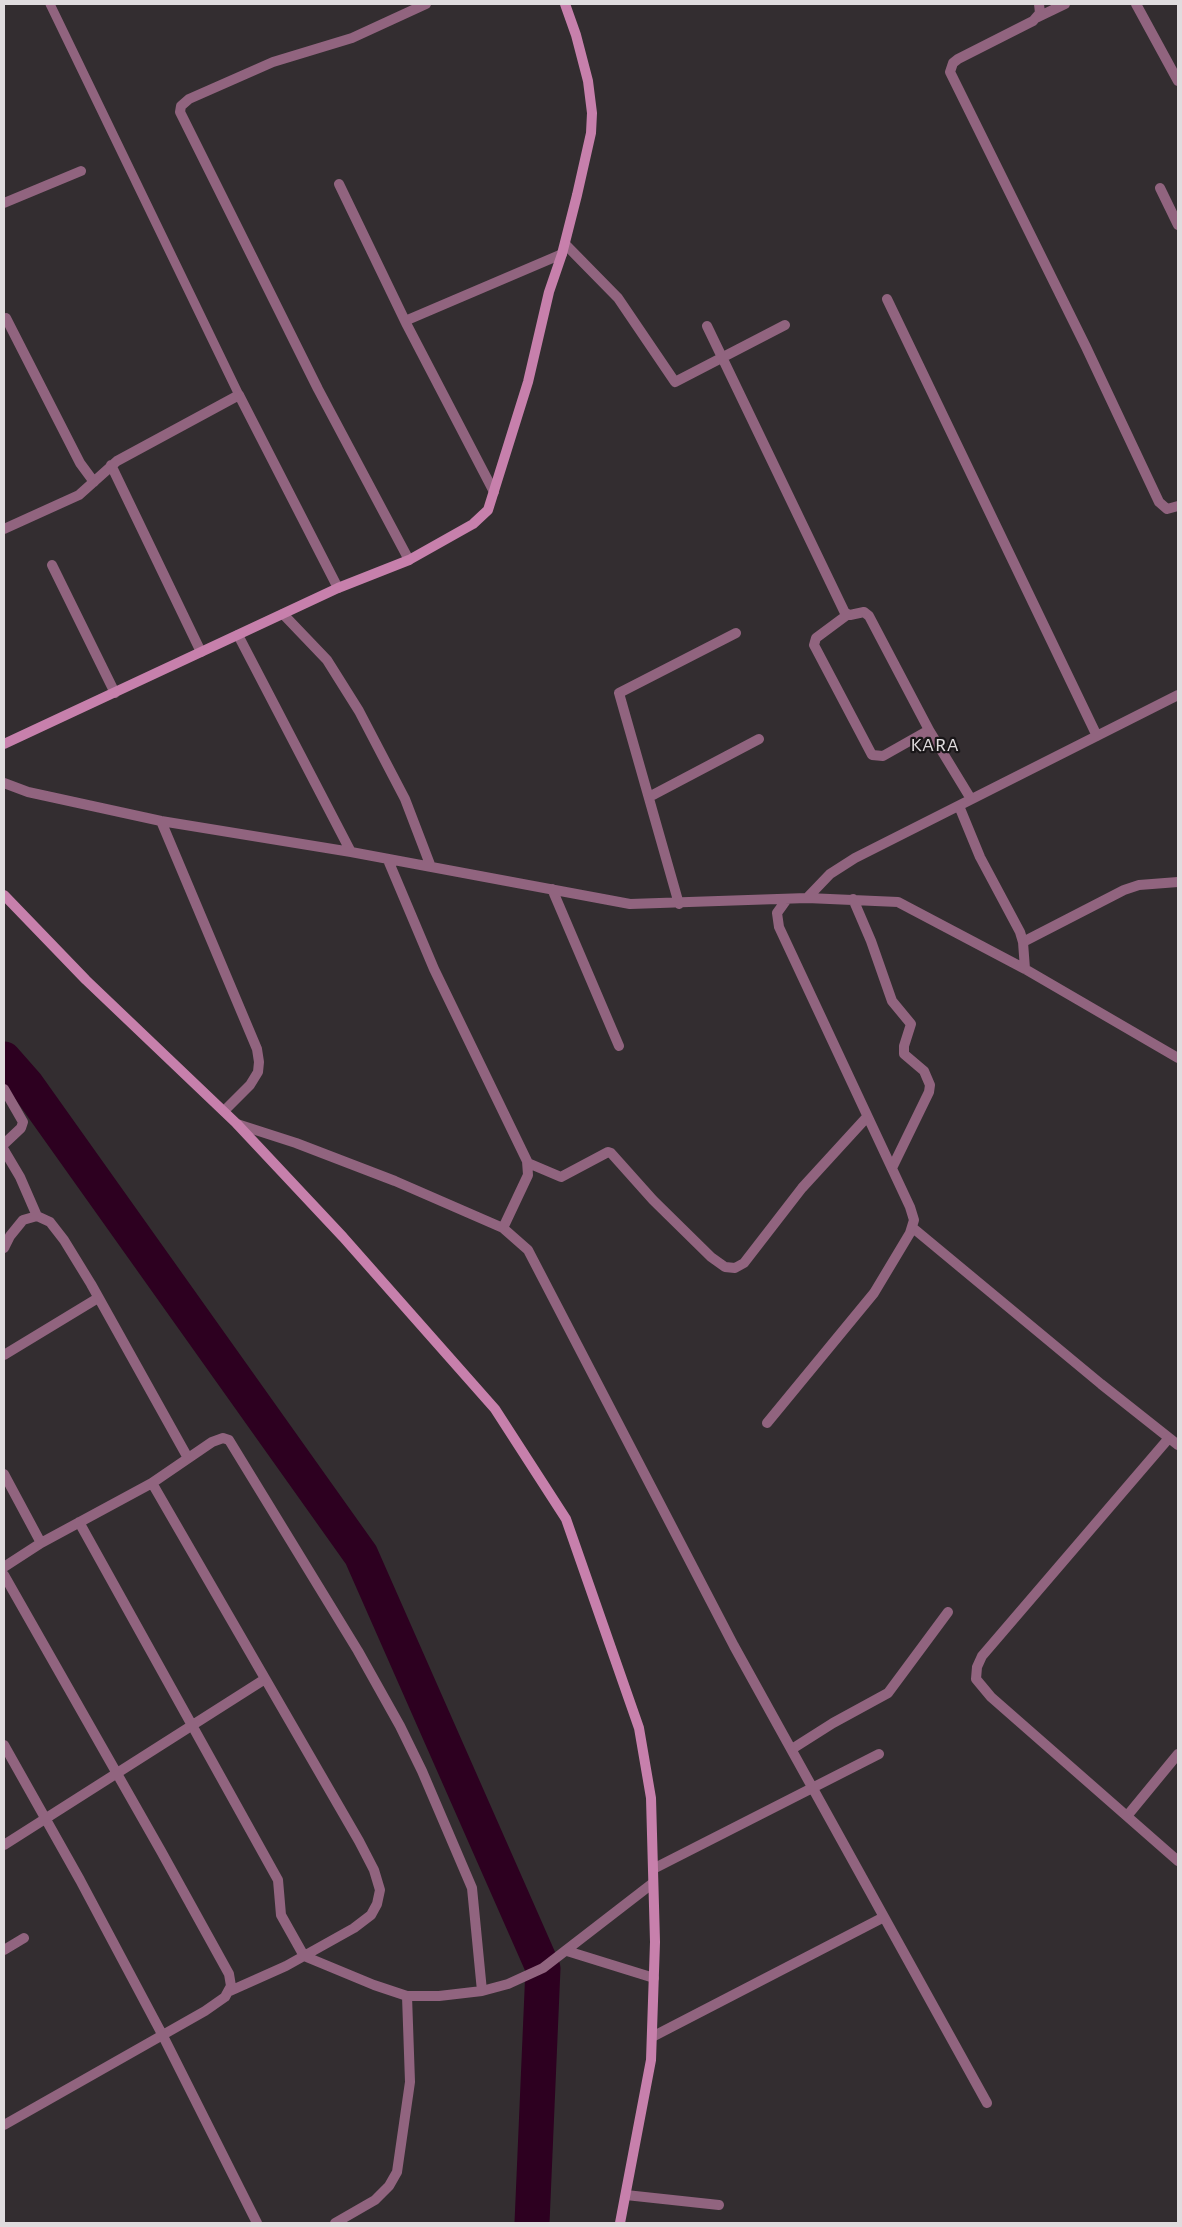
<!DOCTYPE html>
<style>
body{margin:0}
#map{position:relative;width:1182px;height:2227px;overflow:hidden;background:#332d30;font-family:"Alegreya Sans",sans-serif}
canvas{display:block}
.frame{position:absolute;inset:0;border:5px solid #e0dcde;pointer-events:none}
</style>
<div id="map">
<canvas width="1182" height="2227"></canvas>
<div class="frame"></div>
</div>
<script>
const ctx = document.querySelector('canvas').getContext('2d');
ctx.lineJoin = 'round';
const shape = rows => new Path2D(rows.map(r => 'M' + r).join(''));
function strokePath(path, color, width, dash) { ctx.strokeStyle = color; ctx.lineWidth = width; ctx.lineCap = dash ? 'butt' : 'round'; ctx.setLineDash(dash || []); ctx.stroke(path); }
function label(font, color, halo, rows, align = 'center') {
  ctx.font = font + ' "Alegreya Sans",sans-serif'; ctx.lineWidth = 4.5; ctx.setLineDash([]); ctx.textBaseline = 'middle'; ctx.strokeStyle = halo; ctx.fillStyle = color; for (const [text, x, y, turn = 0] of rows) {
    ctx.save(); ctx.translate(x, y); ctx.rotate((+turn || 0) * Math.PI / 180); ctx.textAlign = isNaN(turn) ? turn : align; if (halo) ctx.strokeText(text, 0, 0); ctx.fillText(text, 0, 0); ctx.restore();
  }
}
const river = shape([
 [4,1059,26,1084,361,1555,543,1968,532,2223]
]);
const lane = shape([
 [50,4,239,395]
]);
const street = shape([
 [1039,4,1040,13,1033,21,958,59,953,63,950,72,1086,347,1159,502,1167,509,1178,506],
 [1136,4,1178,81],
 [1038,17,1065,4],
 [339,184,407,325,494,492],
 [1160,188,1178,225],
 [4,203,81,171],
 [565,244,618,298,675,382,785,325],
 [887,299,1097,736],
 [6,318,80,463,94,482],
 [405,321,562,254],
 [707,326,845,613,850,615,864,612,869,616,929,730,971,799],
 [111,465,201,652],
 [4,529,79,495,117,461,239,395,338,588],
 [409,560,318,389,180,112,181,106,189,99,273,62,352,38,426,4],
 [52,565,115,693],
 [283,614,327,660,359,711,405,799,431,867],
 [847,615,816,638,814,645,872,755,883,756,929,730],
 [238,635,351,852],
 [4,783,28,792,161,821,351,852,630,904,807,898,898,902,1025,969,1178,1058],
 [649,797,759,739],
 [959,806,980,857,1020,932,1023,942,1025,969],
 [161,821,257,1049,259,1062,258,1072,250,1085,224,1111],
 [388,860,434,969,527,1161,528,1175,503,1228],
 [552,889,619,1046],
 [807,898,830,874,855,858,1178,695],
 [853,899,871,941,892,1001,911,1024,904,1046,904,1054,924,1071,930,1085,929,1092,892,1168],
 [679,904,619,693,736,633],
 [1023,942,1124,890,1139,885,1178,882],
 [4,1089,23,1122,21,1128,4,1144],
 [237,1124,296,1143,395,1181,503,1228,528,1250,734,1646,987,2103],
 [4,1150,20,1177,37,1216],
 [528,1163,561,1177,608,1152,611,1153,653,1200,711,1257,725,1267,735,1268,744,1263,802,1188,867,1117],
 [913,1228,1101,1384,1178,1445],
 [4,1248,10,1236,23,1220,37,1216,50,1222,64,1240,91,1284,188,1458],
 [4,1355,98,1298],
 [767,1423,874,1293,910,1233,914,1220,910,1207,779,927,777,913,787,899],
 [1169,1438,982,1656,977,1667,976,1679,991,1697,1178,1861],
 [4,1474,41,1543],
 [152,1483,359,1841,374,1870,380,1890,377,1904,371,1915,354,1928,286,1966,230,1991],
 [79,1522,278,1880,281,1915,304,1956,374,1985,407,1996,439,1996,482,1991,508,1984,543,1968,653,1883],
 [4,1567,41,1543,152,1483,212,1442,223,1438,229,1440,358,1651,400,1726,422,1771,472,1888,482,1991],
 [4,1575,161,1851,229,1974,231,1986,225,1997,205,2011,4,2125],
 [4,1745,80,1880,163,2036,257,2223],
 [792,1749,833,1723,888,1693,948,1612],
 [1127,1816,1178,1754],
 [4,1845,265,1679],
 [653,1869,879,1754],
 [4,1950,24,1938],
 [567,1951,654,1978],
 [652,2037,884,1917],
 [626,2195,719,2205],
 [335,2223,375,2200,389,2186,397,2172,410,2082,407,1996]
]);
const secondary = shape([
 [4,744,338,588,409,560,473,524,488,510,528,382,549,292,562,254,577,195,591,133,592,113,588,81,576,35,565,4],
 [4,895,86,980,237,1124,343,1237,495,1409,566,1519,639,1728,651,1798,655,1942,651,2060,620,2223]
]);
const quarterNames = [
 ["KARA",935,745]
];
strokePath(river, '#2d0020', 35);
strokePath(lane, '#91647f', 9);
strokePath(street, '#91647f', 10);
strokePath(secondary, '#c780ac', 10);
ctx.letterSpacing = '1px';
label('20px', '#e0dcde', '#191618', quarterNames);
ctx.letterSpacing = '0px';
</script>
